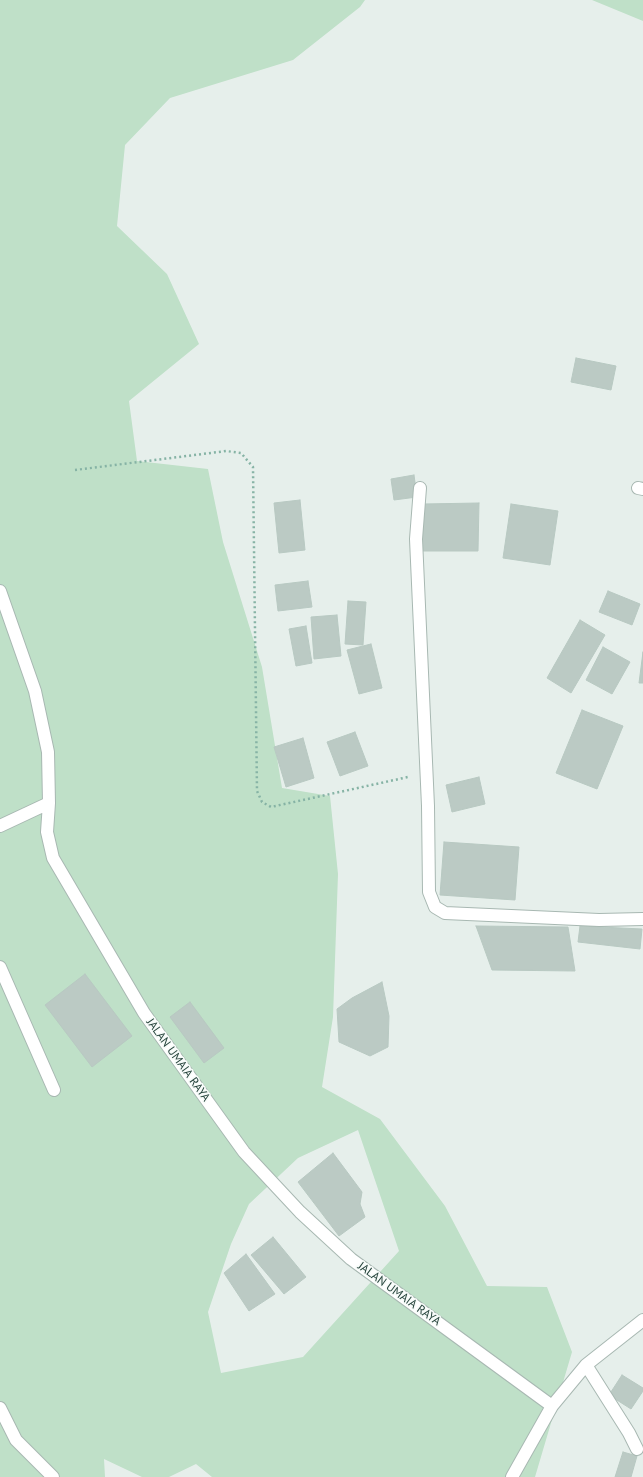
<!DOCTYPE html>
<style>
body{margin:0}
canvas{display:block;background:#e6efeb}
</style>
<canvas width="643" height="1477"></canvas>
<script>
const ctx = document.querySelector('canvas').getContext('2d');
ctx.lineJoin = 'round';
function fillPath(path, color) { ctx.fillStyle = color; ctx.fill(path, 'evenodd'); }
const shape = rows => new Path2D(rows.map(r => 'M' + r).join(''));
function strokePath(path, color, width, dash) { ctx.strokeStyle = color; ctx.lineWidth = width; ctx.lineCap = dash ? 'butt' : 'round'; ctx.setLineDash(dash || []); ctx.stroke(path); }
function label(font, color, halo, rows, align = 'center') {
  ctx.font = font + ' "PT Sans",sans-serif'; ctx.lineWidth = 3; ctx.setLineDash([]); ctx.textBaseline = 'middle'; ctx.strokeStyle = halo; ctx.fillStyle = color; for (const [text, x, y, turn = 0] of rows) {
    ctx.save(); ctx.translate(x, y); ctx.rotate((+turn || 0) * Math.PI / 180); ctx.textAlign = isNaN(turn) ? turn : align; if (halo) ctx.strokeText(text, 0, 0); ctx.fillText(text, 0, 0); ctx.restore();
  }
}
const green = shape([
 [0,0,365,0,360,7,293,60,170,98,125,145,117,226,167,274,199,344,129,401,137,461,208,469,223,542,262,667,282,788,330,796,338,874,333,1017,322,1087,380,1119,445,1206,487,1286,547,1287,572,1352,535,1477,212,1477,196,1464,169,1477,142,1477,104,1459,105,1477,0,1477],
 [358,1130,399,1251,303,1357,221,1373,208,1312,231,1244,249,1204,298,1158],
 [592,0,643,0,643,21]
]);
const building = shape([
 [576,358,616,366,611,390,571,382,576,358],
 [414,475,417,497,394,500,391,479,414,475],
 [300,500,305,550,279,553,274,503,300,500],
 [479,503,478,551,422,551,423,504,479,503],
 [511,504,558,511,550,565,503,558,511,504],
 [308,581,312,607,278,611,275,585,308,581],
 [608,591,640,604,632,625,599,612,608,591],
 [348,601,366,602,363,645,345,644,348,601],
 [337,615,341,656,314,659,311,617,337,615],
 [580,620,605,635,571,693,547,678,580,620],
 [306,626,312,663,296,666,289,629,306,626],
 [371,644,382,688,359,694,347,650,371,644],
 [603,647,630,662,612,694,586,680,603,647],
 [643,652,643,683,639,683,643,652],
 [582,710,623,726,597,789,556,773,582,710],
 [355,732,368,766,340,776,327,742,355,732],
 [303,738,314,778,286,787,274,747,303,738],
 [479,777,485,804,452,812,446,785,479,777],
 [444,842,519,847,515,900,440,895,444,842],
 [476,926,568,927,575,971,492,970,476,926],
 [580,926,642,929,640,949,578,942,580,926],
 [85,974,132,1036,92,1067,45,1005,85,974],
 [382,982,389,1016,388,1047,370,1056,339,1042,337,1009,352,998,382,982],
 [190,1002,224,1048,204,1063,170,1017,190,1002],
 [333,1153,362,1192,360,1204,365,1217,339,1236,298,1182,333,1153],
 [273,1237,306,1277,284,1294,251,1255,273,1237],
 [246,1254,275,1294,249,1311,224,1273,246,1254],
 [622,1375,643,1388,643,1391,631,1409,609,1395,622,1375],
 [623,1452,637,1456,631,1477,615,1477,623,1452]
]);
const path = shape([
 [75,470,226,451,241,453,253,467,257,791,262,802,271,807,408,777]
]);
const minor = shape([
 [420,488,416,539,428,806,429,892,435,907,445,913,599,920,643,919],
 [638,488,643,489],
 [0,591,35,691,48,752,49,803,47,832,53,858,144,1013,244,1152,300,1212,351,1259,552,1406],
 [0,826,49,803],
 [0,967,54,1090],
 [586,1365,629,1433,637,1449],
 [0,1408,16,1440,53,1477],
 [512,1477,552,1406,586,1365,643,1320]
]);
const streetNames = [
 ["JALAN UMAIA RAYA",178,1060,54],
 ["JALAN UMAIA RAYA",399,1294,36]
];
fillPath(green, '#bfe0c8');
fillPath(building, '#bbcac4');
strokePath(building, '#b8c9c2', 1);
strokePath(minor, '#a8b8b2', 14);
strokePath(path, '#86b3a5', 2.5, [2, 3]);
strokePath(minor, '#fff', 12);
label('12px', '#24423a', '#f7fbf9', streetNames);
</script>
